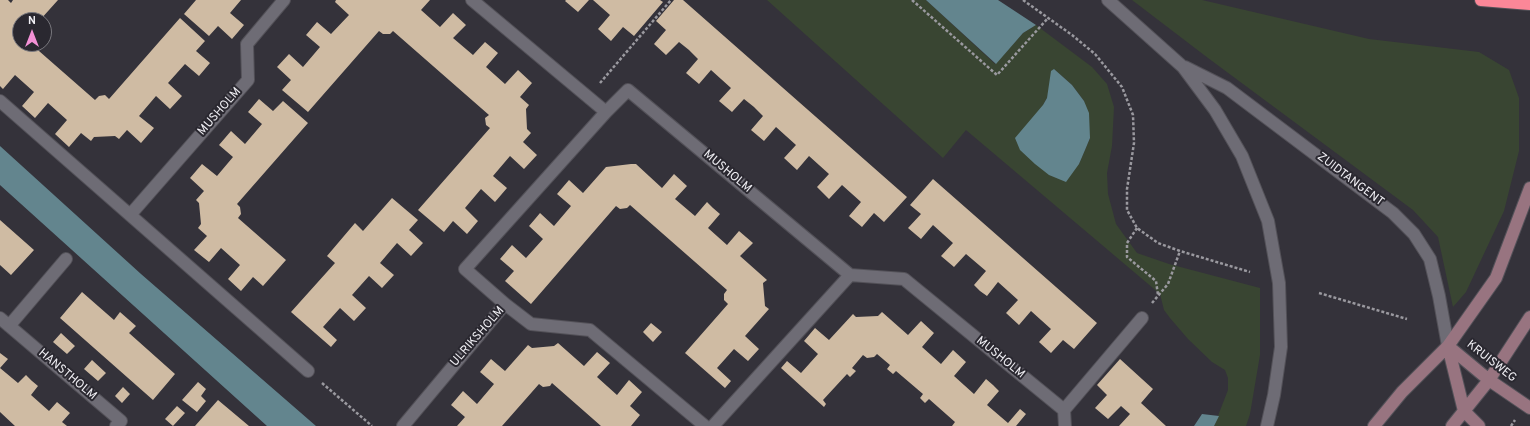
<!DOCTYPE html>
<style>
body{margin:0}
#map{position:relative;width:1530px;height:426px;overflow:hidden;background:#34323a;font-family:Overpass,sans-serif}
canvas{display:block}
.north{position:absolute;left:12px;top:12px;width:40px;height:40px;box-sizing:border-box;background:#2a2830;border:1px solid #79787e;border-radius:50%;rotate:0deg;font-size:11px;font-weight:700;line-height:16px;text-align:center;color:#f0eff4}
.north::after{content:'';display:block;margin:auto;width:14px;height:18px;background:#f391d6;clip-path:polygon(50% 0,100% 100%,50% 72%,0 100%)}
</style>
<div id="map">
<canvas width="1530" height="426"></canvas>
<div class="north">N</div>
</div>
<script>
const ctx = document.querySelector('canvas').getContext('2d');
ctx.lineJoin = 'round';
function fillPath(path, color) { ctx.fillStyle = color; ctx.fill(path, 'evenodd'); }
const shape = rows => new Path2D(rows.map(r => 'M' + r).join(''));
function strokePath(path, color, width, dash) { ctx.strokeStyle = color; ctx.lineWidth = width; ctx.lineCap = dash ? 'butt' : 'round'; ctx.setLineDash(dash || []); ctx.stroke(path); }
function label(font, color, halo, rows, align = 'center') {
  ctx.font = font + ' Overpass,sans-serif'; ctx.lineWidth = 4; ctx.setLineDash([]); ctx.textBaseline = 'middle'; ctx.strokeStyle = halo; ctx.fillStyle = color; for (const [text, x, y, turn = 0] of rows) {
    ctx.save(); ctx.translate(x, y); ctx.rotate((+turn || 0) * Math.PI / 180); ctx.textAlign = isNaN(turn) ? turn : align; if (halo) ctx.strokeText(text, 0, 0); ctx.fillText(text, 0, 0); ctx.restore();
  }
}
const green = shape([
 [767,0,926,0,995,64,1023,33,1036,25,1092,67,1107,84,1114,107,1112,146,1107,173,1108,194,1116,224,1137,253,1169,264,1260,288,1260,355,1250,414,1246,426,1214,426,1228,390,1228,378,1225,370,1212,362,1188,339,1170,318,1164,310,1160,294,966,130,943,158],
 [1054,69,1072,85,1084,101,1090,138,1079,164,1043,105,1047,98],
 [1132,0,1202,0,1369,39,1479,52,1509,70,1519,98,1519,151,1504,211,1466,292,1453,307,1438,237,1413,210,1208,58]
]);
const water = shape([
 [926,0,998,0,1036,25,1023,33,996,64],
 [1054,69,1072,85,1084,101,1089,113,1090,138,1085,150,1079,164,1066,182,1049,175,1035,164,1020,150,1015,138,1043,105,1047,98,1051,71],
 [0,146,141,274,316,426,267,426,0,185],
 [1202,414,1219,416,1214,426,1194,426]
]);
const building = shape([
 [0,0,8,0,11,3,13,0,58,0,40,20,20,20,20,44,31,44,95,100,99,96,105,95,109,99,180,18,205,41,196,51,210,63,199,76,185,64,168,83,182,96,170,109,156,96,139,116,154,128,141,143,127,130,119,139,115,136,94,137,91,141,81,133,69,147,55,134,67,120,48,103,35,118,22,106,34,92,15,75,3,89,0,86],
 [196,0,241,0,230,13,244,25,232,39,218,26,209,36,184,14],
 [336,0,430,0,421,10,440,27,453,13,466,25,453,38,473,55,485,42,498,53,486,67,505,84,518,70,532,83,520,97,529,105,526,109,527,129,531,133,523,142,537,155,524,169,510,156,493,176,507,188,495,202,481,189,465,208,478,221,467,234,453,221,444,232,418,210,490,128,486,125,485,118,489,115,393,31,390,34,383,34,379,31,308,112,282,90,291,80,277,67,289,54,303,67,320,47,306,35,317,22,331,34,349,15,335,2],
 [566,0,589,0,578,12,565,1],
 [593,0,660,0,663,2,634,36,623,27,611,41,598,29,610,15],
 [674,0,683,0,907,197,884,222,874,213,862,227,849,216,861,202,842,185,829,199,817,187,829,174,809,156,797,170,784,158,796,145,776,127,764,141,751,130,763,116,754,107,744,99,732,112,719,101,731,88,711,70,699,84,686,73,698,59,689,50,679,42,666,55,654,44,666,30,656,21],
 [259,99,273,111,283,101,308,123,237,204,240,207,241,214,238,218,286,260,263,286,253,277,241,291,228,279,240,265,221,248,209,262,194,250,207,236,198,228,201,224,199,203,196,200,204,191,190,178,202,164,217,176,233,157,219,145,231,131,245,144,262,124,248,112],
 [631,164,636,164,662,188,674,174,687,186,675,199,695,216,707,202,713,208,720,214,708,228,727,245,739,231,753,243,740,256,767,280,763,283,765,306,769,309,745,336,759,349,748,361,734,349,717,368,731,381,725,388,685,353,728,304,724,300,724,294,727,290,630,205,627,208,620,209,616,206,531,304,505,281,514,271,500,259,512,245,526,258,543,239,529,226,535,219,540,213,554,226,571,206,557,194,569,180,583,193,606,167],
 [933,179,1097,323,1074,349,1063,340,1051,353,1039,342,1051,329,1031,311,1019,325,1006,313,1018,300,998,282,987,296,980,291,974,285,986,271,966,254,954,267,941,256,953,243,933,225,921,239,908,228,921,214,910,205],
 [392,198,418,220,409,230,423,243,411,256,397,243,380,263,394,275,382,288,369,276,352,295,366,308,354,321,340,308,323,327,337,340,331,347,291,312,335,263,327,256,355,223,363,231],
 [0,220,34,250,11,275,0,265],
 [82,292,114,320,120,312,136,326,129,333,175,374,153,400,60,318],
 [882,312,908,335,921,321,934,333,922,347,941,364,953,350,966,362,954,376,974,394,986,379,993,385,999,391,987,405,1008,423,1020,409,1026,414,1016,426,952,426,955,422,929,399,925,403,920,398,923,394,896,371,893,374,887,369,890,365,877,354,874,357,867,358,863,355,852,368,856,371,850,377,847,374,823,400,826,404,824,407,781,368,787,361,801,373,818,354,804,341,815,328,829,340,853,314,856,317,878,316],
 [651,323,662,332,653,342,643,332],
 [61,333,75,346,67,354,53,342],
 [558,343,584,366,597,352,603,357,610,363,597,377,617,395,629,380,642,392,630,406,640,415,631,426,601,426,552,383,550,386,543,387,539,384,502,426,457,426,465,417,451,405,463,391,477,404,494,384,480,372,491,359,505,371,528,345,532,348,554,346],
 [0,353,8,359,0,368,18,383,26,375,32,381,38,386,31,395,49,411,57,402,70,413,62,422,67,426,15,426,0,412],
 [1120,359,1153,389,1141,403,1166,426,1119,426,1130,414,1121,406,1108,419,1095,408,1107,395,1097,385],
 [92,360,106,373,98,381,84,369],
 [198,382,206,389,201,396,206,401,197,412,182,400],
 [123,387,130,394,122,403,115,396],
 [218,400,249,426,195,426],
 [177,406,185,413,173,426,165,419]
]);
const path = shape([
 [912,0,997,75,1048,18],
 [1023,0,1072,35,1095,54,1122,87,1133,115,1134,143,1127,189,1127,210,1137,228,1158,243,1180,251,1250,272],
 [600,83,671,0],
 [1137,228,1127,243,1127,257,1156,281,1158,295],
 [1319,293,1407,319],
 [1152,303,1168,284,1180,251],
 [322,383,372,426],
 [1511,426,1515,420]
]);
const lane = shape([
 [1108,0,1183,67,1215,110,1242,156,1268,221,1279,283,1281,347,1274,395,1267,426],
 [1185,67,1227,88,1393,213,1414,234,1430,259,1439,296,1448,346]
]);
const street = shape([
 [472,0,606,112],
 [0,101,308,371],
 [130,215,248,80,247,44,284,0],
 [505,304,465,269,606,112,628,90,850,275],
 [0,318,121,421,116,426],
 [9,326,66,259],
 [403,426,505,304,531,324,590,330,705,426],
 [713,426,850,275,904,279,1064,410],
 [1065,426,1064,410,1142,318]
]);
const secondary = shape([
 [1448,346,1489,380,1530,408],
 [1448,346,1464,411,1479,426],
 [1374,426,1402,392,1448,346,1496,278,1530,188],
 [1452,426,1489,380,1530,317]
]);
const highway = shape([
 [1481,0,1530,4]
]);
const streetNames = [
 ["MUSHOLM",220,112,-49],
 ["MUSHOLM",727,172,40],
 ["ZUIDTANGENT",1350,180,37],
 ["ULRIKSHOLM",478,337,-49],
 ["MUSHOLM",1000,358,39],
 ["KRUISWEG",1491,362,38],
 ["HANSTHOLM",67,375,40]
];
fillPath(green, '#394532');
fillPath(water, '#63858e');
fillPath(building, '#cfbba3');
strokePath(lane, '#535158', 14);
strokePath(street, '#535158', 14);
strokePath(secondary, '#535158', 14);
strokePath(highway, '#535158', 14);
strokePath(path, '#9a999f', 2.5, [3, 2]);
strokePath(lane, '#6e6c75', 12);
strokePath(street, '#6e6c75', 12);
strokePath(secondary, '#987480', 12);
strokePath(highway, '#fb8798', 12);
label('12px', '#f0eff4', '#2a2830', streetNames);
</script>
